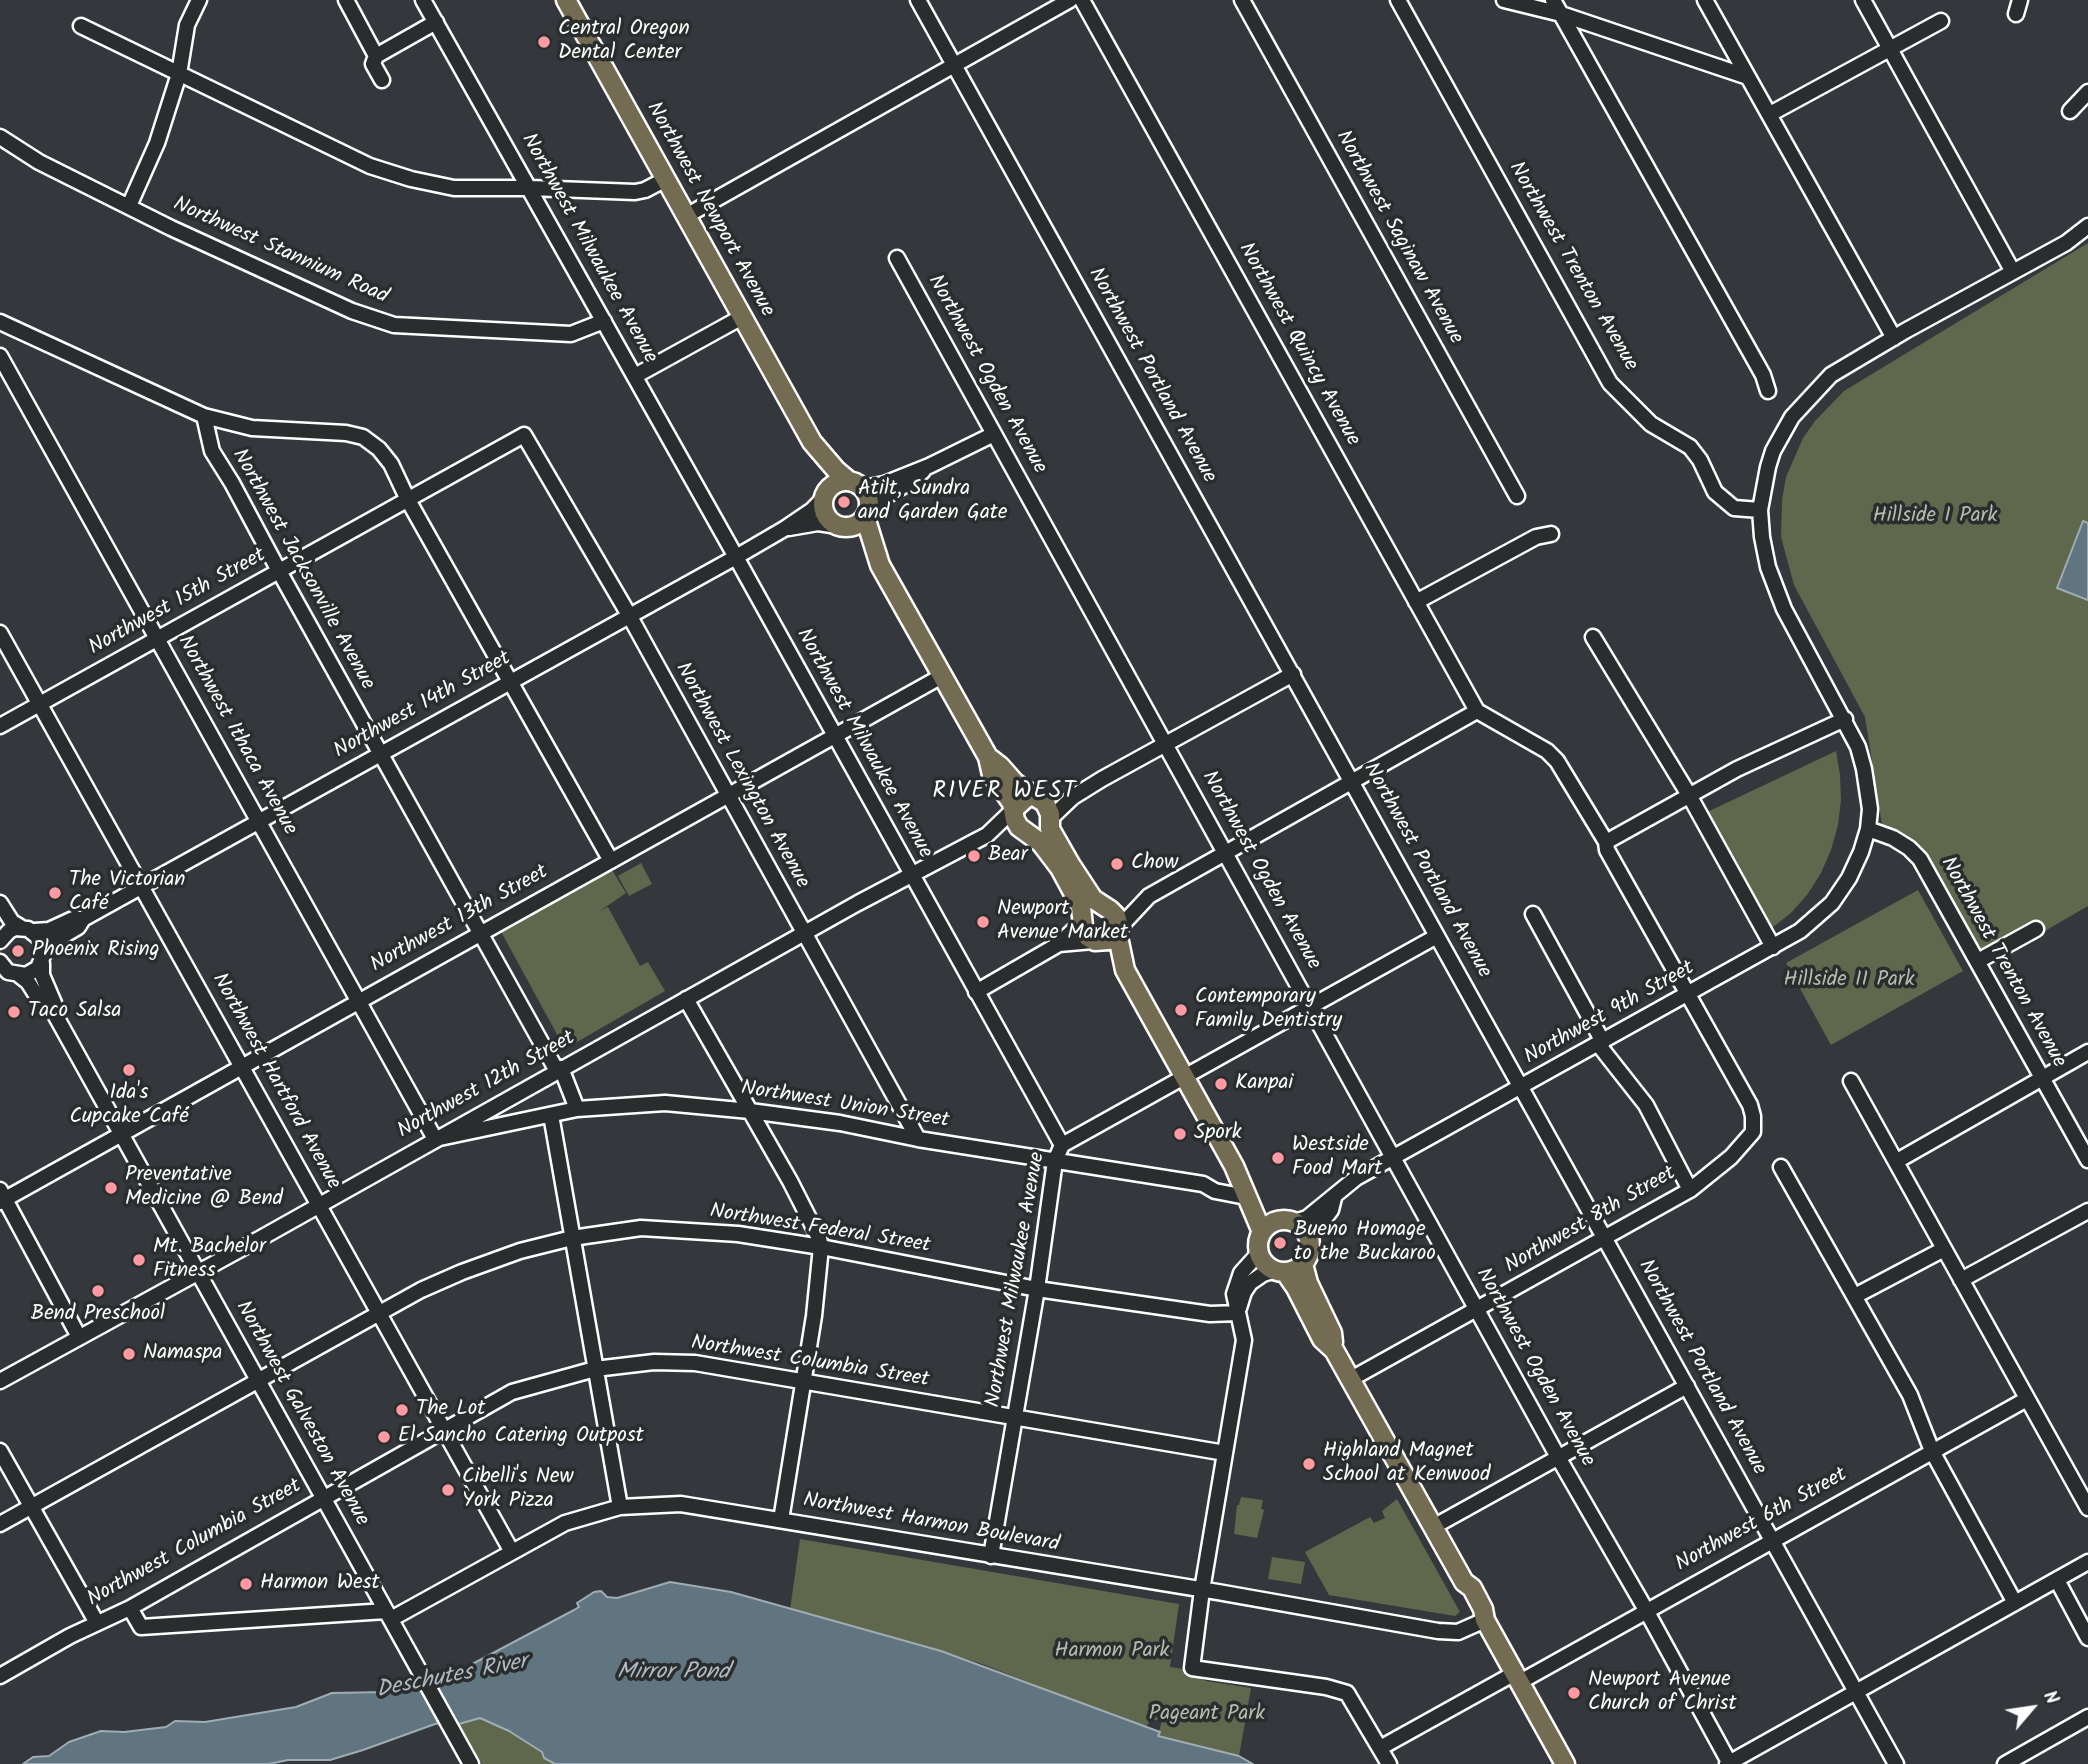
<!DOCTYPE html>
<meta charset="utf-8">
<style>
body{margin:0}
#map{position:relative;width:2088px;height:1764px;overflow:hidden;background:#34383c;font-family:Kalam,sans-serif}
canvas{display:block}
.north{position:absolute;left:1997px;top:1673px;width:70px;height:70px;-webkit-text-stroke:5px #2a2d2e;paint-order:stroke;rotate:61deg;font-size:19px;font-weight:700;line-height:28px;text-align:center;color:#fff}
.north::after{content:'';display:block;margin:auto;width:24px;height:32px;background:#fff;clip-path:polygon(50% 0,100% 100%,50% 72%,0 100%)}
</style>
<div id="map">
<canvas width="2088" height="1764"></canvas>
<div class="north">N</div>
</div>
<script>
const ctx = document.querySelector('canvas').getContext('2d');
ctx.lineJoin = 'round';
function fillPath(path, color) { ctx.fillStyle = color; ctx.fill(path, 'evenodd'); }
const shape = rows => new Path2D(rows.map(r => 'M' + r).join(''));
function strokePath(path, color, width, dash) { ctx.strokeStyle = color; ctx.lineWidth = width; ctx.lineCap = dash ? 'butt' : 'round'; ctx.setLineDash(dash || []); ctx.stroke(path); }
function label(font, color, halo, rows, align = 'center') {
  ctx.font = font + ' Kalam,sans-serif'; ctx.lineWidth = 7; ctx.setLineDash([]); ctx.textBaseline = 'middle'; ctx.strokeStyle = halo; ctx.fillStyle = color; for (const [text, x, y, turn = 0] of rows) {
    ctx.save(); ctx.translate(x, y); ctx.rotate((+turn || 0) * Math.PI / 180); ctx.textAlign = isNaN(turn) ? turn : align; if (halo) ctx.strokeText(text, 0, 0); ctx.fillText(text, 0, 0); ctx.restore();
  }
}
const green = shape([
 [2088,243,2088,906,1988,964,1929,857,1908,837,1882,825,1865,717,1794,585,1781,537,1782,500,1786,477,1803,438,1815,421,1844,391],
 [1836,751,1840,775,1841,800,1838,825,1831,850,1821,873,1807,895,1791,913,1768,931,1703,814],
 [641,863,652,884,629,896,618,876],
 [612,870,626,893,600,911,608,907,640,966,648,962,665,991,565,1049,499,928],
 [1918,890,1963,971,1831,1045,1786,963],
 [1241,1497,1263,1500,1261,1509,1264,1510,1257,1538,1234,1534,1237,1505,1239,1505],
 [1397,1499,1460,1612,1455,1616,1329,1595,1305,1552,1370,1517,1374,1523,1385,1518,1382,1511],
 [800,1539,1179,1604,1170,1667,1183,1669,1206,1681,1251,1688,1239,1756,1158,1736,1162,1720,1151,1720,1145,1728,982,1664,941,1651,790,1610],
 [1272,1557,1305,1562,1301,1584,1268,1579],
 [480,1718,509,1731,542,1752,544,1758,555,1764,482,1764,459,1724]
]);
const water = shape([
 [2083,521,2088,523,2088,600,2057,588,2083,521],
 [670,1582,731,1592,941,1651,1160,1732,1158,1736,1239,1756,1253,1764,555,1764,544,1758,542,1752,509,1731,480,1718,459,1724,451,1721,435,1724,363,1750,330,1760,288,1760,269,1764,23,1764,33,1757,49,1756,69,1742,101,1731,124,1732,166,1727,175,1721,205,1722,296,1707,332,1693,387,1692,446,1678,574,1610,579,1607,577,1603,594,1592,601,1591,607,1597,617,1598,670,1582]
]);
const minor = shape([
 [346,0,376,56,373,64,382,80],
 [423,0,736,557,1062,1145,1055,1161,1037,1289,991,1556],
 [918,0,1896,1764],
 [1082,0,1477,711,1547,751,1557,761,1606,842,1607,850,1750,1105,1753,1116,1753,1132,1731,1157,1690,1190,1351,1379],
 [1242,0,1517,496],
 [1398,0,1610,383,1651,424,1690,447,1700,460,1715,492,1734,508,1760,510],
 [1504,0,1561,14,1748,77],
 [1553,0,1763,375,1768,391],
 [1705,0,1894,338],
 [1863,0,2013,272],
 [2016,14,2020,0],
 [81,26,370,166,411,179,454,188,530,188,635,192,645,190,666,179],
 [376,56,436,22],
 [2070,111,2088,92],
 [1770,114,1941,21],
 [0,137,39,162,171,228,352,311,394,325,571,334,604,321],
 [129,206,157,143,179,74,187,25,199,0],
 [686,216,1070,0],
 [897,258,1558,1457,1646,1610,1729,1762],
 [0,322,204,416,252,428,346,433,363,437,379,449,391,464,408,500,611,861],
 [0,356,435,1139,577,1109,665,1103,750,1111,840,1123,918,1139,1203,1184,1215,1191,1246,1197],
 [635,376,742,317],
 [204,416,212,451,232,483,279,571,557,1071],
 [860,485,868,487,884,484,929,466,994,434],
 [868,511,874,503,910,482,923,471],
 [789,528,818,523,838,526],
 [1416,602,1536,537,1551,534],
 [0,633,512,1552],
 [1593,637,1689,795,1773,947],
 [0,726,524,435,629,615,918,1139],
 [1050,819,1073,797,1102,779,1293,674],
 [1868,829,1893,838,1909,848,1920,859,2088,1160],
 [1606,842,1737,769,1845,719],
 [0,903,12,922,22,928],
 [1533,914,1603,1042],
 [1083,921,1059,944,1093,941],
 [1119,928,1149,896,1477,711],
 [34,931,49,930,73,919,83,919],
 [0,941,9,931,15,928,28,929,42,940,45,951,38,968,26,975,8,972,0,962],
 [45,951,51,943,78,927,83,919,736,557,784,529,812,510,824,498],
 [1978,961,2036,929],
 [42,963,42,975,54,1003,53,1011,471,1764],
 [19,975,28,982,45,1009,53,1011],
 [976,992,1059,944],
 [686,999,790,1181,819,1238,821,1247,814,1316,781,1520],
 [1598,1044,1646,1105,1690,1190],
 [561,1068,577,1109],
 [1851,1081,2088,1508],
 [551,1115,620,1507],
 [1062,1145,1437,936],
 [1897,1161,2088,1052],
 [1781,1167,1910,1395,1932,1451,2015,1603],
 [0,1190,79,1337],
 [0,1202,942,676],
 [1295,1222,1307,1218,1356,1178,1800,931,1832,903,1849,878,1861,852,1868,829,1870,809,1864,769,1858,747,1784,609,1768,567,1762,537,1760,510,1768,467,1773,451,1792,417,1831,375,1905,331,2066,243,2088,226],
 [1309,1239,1331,1210,1334,1198],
 [1259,1253,1241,1273,1234,1294,1244,1340,1202,1590,1192,1668,1326,1687,1347,1693,1389,1764],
 [1961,1280,2088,1211],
 [1855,1296,1944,1249],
 [1239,1308,1244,1292,1250,1283,1263,1274,1275,1270],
 [0,1381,261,1238,858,903,987,835,1014,809],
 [0,1451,97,1623],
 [0,1524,421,1290,462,1272,520,1251,572,1238,641,1228,738,1234,821,1247,1037,1289,1210,1314,1238,1313],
 [1433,1527,1687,1386],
 [2057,1580,2088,1638],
 [130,1608,141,1627,386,1611],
 [391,1619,565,1523,620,1507,681,1504,1218,1592,1438,1631,1458,1632,1485,1620],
 [0,1676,70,1636,130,1608,512,1392,595,1369,654,1362,695,1363,1225,1453],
 [1520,1682,2027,1399],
 [1380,1748,1515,1673],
 [1727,1764,2088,1562],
 [2005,1764,2088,1717]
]);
const major = shape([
 [566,0,812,442,836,470,849,481],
 '823 504a23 23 0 1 1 46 0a23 23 0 1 1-46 0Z',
 [865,517,880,565,988,757,992,775,1012,803,1015,820,1019,827,1041,843,1060,868,1081,907,1083,926,1088,937,1095,941,1109,940,1119,928,1116,916,1110,910,1093,899,1070,864,1050,829,1050,814,1045,803,1034,796,1027,797,1014,809],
 [991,759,1000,766,1015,783,1034,796],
 [1117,932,1125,970,1234,1166,1262,1232],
 '1258 1246a26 26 0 1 1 52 0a26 26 0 1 1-52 0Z',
 [1303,1264,1308,1283,1332,1333,1333,1342],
 [1285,1272,1296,1288,1322,1339,1334,1350,1464,1582,1472,1588,1483,1609,1485,1620,1565,1764]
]);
const markers = [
 [544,42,7,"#ff9aa2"],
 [844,502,7,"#ff9aa2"],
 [974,856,7,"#ff9aa2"],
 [1117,864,7,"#ff9aa2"],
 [55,893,7,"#ff9aa2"],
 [983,922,7,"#ff9aa2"],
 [18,951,7,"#ff9aa2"],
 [1181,1010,7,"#ff9aa2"],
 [14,1012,7,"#ff9aa2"],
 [129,1070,7,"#ff9aa2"],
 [1221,1084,7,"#ff9aa2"],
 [1180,1134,7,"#ff9aa2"],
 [1278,1158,7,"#ff9aa2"],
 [111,1188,7,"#ff9aa2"],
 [1280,1243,7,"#ff9aa2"],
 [139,1260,7,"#ff9aa2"],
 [98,1291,7,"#ff9aa2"],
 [129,1354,7,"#ff9aa2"],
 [402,1410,7,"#ff9aa2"],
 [384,1437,7,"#ff9aa2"],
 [1309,1464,7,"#ff9aa2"],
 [448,1490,7,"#ff9aa2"],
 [246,1584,7,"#ff9aa2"],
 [1574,1693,7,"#ff9aa2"]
];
const poiNames = [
 ["Central Oregon",558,30],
 ["Dental Center",558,54],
 ["Atilt, Sundra",858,490],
 ["and Garden Gate",858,514],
 ["Bear",988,856],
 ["Chow",1131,864],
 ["The Victorian",69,881],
 ["Café",69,905],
 ["Newport",997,910],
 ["Avenue Market",997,934],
 ["Phoenix Rising",32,951],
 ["Contemporary",1195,998],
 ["Family Dentistry",1195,1022],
 ["Taco Salsa",28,1012],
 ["Kanpai",1235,1084],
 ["Ida's",129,1094,"center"],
 ["Cupcake Café",129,1118,"center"],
 ["Spork",1194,1134],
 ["Westside",1292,1146],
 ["Food Mart",1292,1170],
 ["Preventative",125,1176],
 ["Medicine @ Bend",125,1200],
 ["Bueno Homage",1294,1231],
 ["to the Buckaroo",1294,1255],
 ["Mt. Bachelor",153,1248],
 ["Fitness",153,1272],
 ["Bend Preschool",98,1315,"center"],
 ["Namaspa",143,1354],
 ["The Lot",416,1410],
 ["El Sancho Catering Outpost",398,1437],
 ["Highland Magnet",1323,1452],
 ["School at Kenwood",1323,1476],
 ["Cibelli's New",462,1478],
 ["York Pizza",462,1502],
 ["Harmon West",260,1584],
 ["Newport Avenue",1588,1681],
 ["Church of Christ",1588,1705]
];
const streetNames = [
 ["Northwest Newport Avenue",709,210,61],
 ["Northwest Saginaw Avenue",1398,238,61],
 ["Northwest Milwaukee Avenue",588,249,61],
 ["Northwest Stannium Road",280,252,24],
 ["Northwest Trenton Avenue",1572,267,60],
 ["Northwest Quincy Avenue",1298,345,61],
 ["Northwest Ogden Avenue",986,375,61],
 ["Northwest Portland Avenue",1151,376,61],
 ["Northwest Jacksonville Avenue",302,570,61],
 ["Northwest 15th Street",178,603,-29],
 ["Northwest 14th Street",423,706,-29],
 ["Northwest Ithaca Avenue",236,736,61],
 ["Northwest Milwaukee Avenue",863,744,61],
 ["Northwest Lexington Avenue",741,776,61],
 ["Northwest Ogden Avenue",1260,871,61],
 ["Northwest Portland Avenue",1426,871,61],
 ["Northwest 13th Street",460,920,-29],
 ["Northwest Trenton Avenue",2002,963,61],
 ["Northwest 9th Street",1610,1014,-29],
 ["Northwest Hartford Avenue",275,1082,61],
 ["Northwest 12th Street",487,1086,-29],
 ["Northwest Union Street",845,1106,9],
 ["Northwest 8th Street",1591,1221,-30],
 ["Northwest Federal Street",820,1230,9],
 ["Northwest Milwaukee Avenue",1017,1280,-80],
 ["Northwest Columbia Street",810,1363,9],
 ["Northwest Ogden Avenue",1534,1368,61],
 ["Northwest Portland Avenue",1701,1368,61],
 ["Northwest Galveston Avenue",301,1414,61],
 ["Northwest 6th Street",1762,1521,-29],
 ["Northwest Harmon Boulevard",931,1524,10],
 ["Northwest Columbia Street",195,1544,-29]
];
const parkNames = [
 ["Hillside I Park",1935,517],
 ["Hillside II Park",1849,981],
 ["Harmon Park",1112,1652],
 ["Pageant Park",1207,1715]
];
const neighbourhoodNames = [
 ["RIVER WEST",1005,793]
];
const waterNames = [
 ["Mirror Pond",673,1674],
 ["Deschutes River",452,1678,-11]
];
fillPath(green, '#5f674d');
fillPath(water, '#617581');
strokePath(water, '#a0acb3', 2);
strokePath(minor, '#fff', 19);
strokePath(major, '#fff', 23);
strokePath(minor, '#2a2d2e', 14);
strokePath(major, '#736b52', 18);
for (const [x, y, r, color] of markers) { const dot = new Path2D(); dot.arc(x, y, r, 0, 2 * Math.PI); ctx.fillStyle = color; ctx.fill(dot); strokePath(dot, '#2a2d2e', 2.5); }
label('21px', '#fff', '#2a2d2e', poiNames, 'left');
label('21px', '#fff', '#2a2d2e', streetNames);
label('21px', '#b7bbaf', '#2a2d2e', parkNames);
ctx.letterSpacing = '2px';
label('23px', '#fff', '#2a2d2e', neighbourhoodNames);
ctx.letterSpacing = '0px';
label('italic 23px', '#b0bac0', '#2a2d2e', waterNames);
</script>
